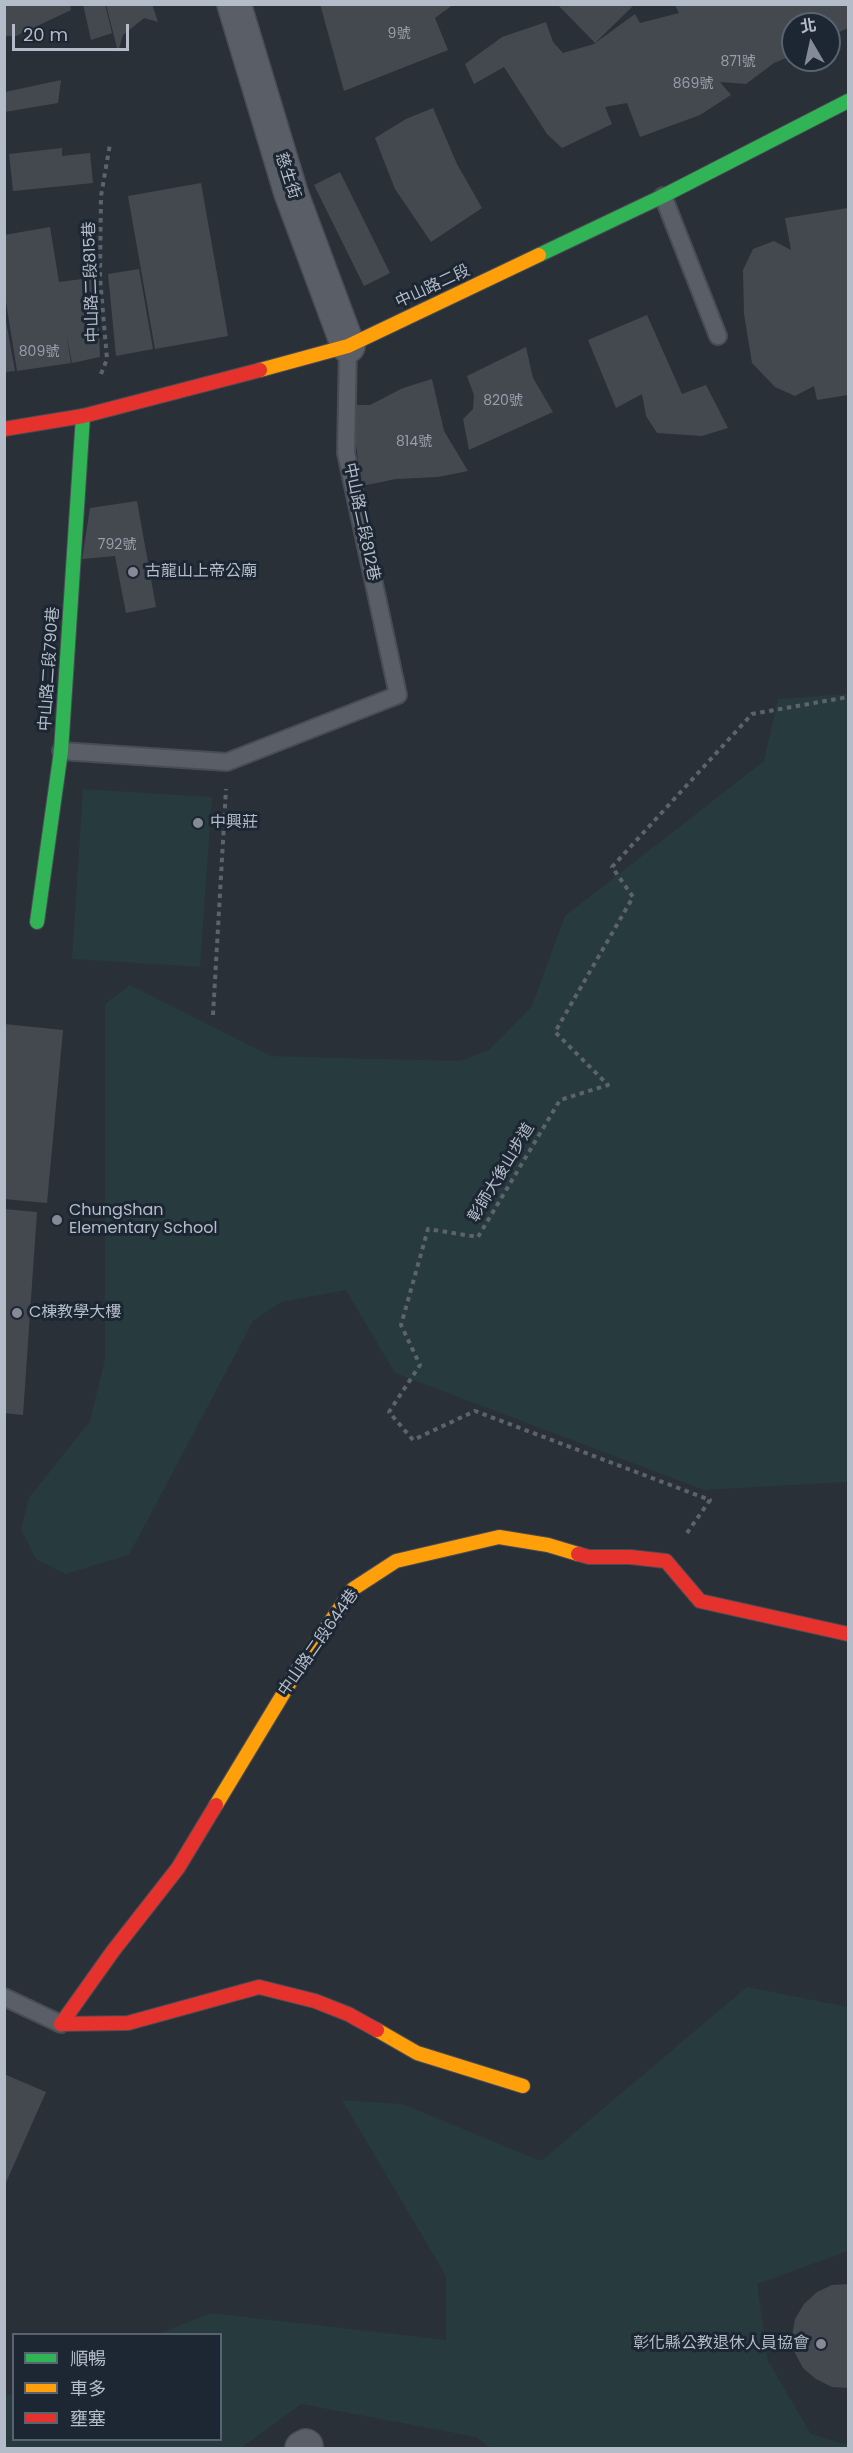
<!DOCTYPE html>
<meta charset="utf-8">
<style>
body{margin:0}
#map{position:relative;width:853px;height:2453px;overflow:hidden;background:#2a3038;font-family:Poppins,"Noto Sans TC",sans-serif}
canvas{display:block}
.frame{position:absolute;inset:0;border:6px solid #b4bcc9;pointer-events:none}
.legend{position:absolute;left:12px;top:2333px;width:210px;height:108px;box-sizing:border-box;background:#1d2633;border:2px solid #59626f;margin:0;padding:8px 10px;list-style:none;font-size:18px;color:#b4bcc9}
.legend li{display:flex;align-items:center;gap:12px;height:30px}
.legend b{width:30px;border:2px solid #59626f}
.north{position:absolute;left:781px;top:12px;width:60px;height:60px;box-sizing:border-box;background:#1d2633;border:2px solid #59626f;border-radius:50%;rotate:351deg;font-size:16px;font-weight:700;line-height:24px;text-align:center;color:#b4bcc9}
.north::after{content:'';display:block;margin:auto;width:21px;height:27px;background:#848b96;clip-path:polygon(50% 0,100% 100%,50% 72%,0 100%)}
.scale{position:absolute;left:12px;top:24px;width:117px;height:27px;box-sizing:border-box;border:3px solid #b4bcc9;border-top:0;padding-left:8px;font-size:18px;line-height:21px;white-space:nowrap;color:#b4bcc9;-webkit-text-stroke:4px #1d2633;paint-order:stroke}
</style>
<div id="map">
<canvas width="853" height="2453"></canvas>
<div class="frame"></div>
<ul class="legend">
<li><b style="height:8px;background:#30b455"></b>順暢</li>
<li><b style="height:8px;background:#ff9f0a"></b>車多</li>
<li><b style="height:8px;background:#e5322d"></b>壅塞</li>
</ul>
<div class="north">北</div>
<div class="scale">20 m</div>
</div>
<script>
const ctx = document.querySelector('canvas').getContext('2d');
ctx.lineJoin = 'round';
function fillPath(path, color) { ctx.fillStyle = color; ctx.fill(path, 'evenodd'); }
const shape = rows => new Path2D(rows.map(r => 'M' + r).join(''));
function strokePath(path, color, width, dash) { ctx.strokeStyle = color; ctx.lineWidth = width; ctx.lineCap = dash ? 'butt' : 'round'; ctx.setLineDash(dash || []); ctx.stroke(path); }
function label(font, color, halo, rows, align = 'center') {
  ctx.font = font + ' Poppins,"Noto Sans TC",sans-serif'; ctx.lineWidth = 6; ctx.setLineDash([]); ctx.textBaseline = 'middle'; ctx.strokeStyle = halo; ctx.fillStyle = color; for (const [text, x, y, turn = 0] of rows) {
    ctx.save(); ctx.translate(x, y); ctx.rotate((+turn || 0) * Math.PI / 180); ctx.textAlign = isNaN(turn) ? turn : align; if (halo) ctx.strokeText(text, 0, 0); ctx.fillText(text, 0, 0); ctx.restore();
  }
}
const green = shape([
 [848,694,848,1482,704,1490,395,1373,346,1290,281,1302,253,1321,129,1555,65,1574,36,1559,21,1529,29,1498,90,1421,105,1359,105,1004,130,985,271,1056,460,1061,489,1050,532,1006,565,916,764,761,778,699],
 [83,789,212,797,200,967,72,959],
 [747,1987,848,2007,848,2251,757,2284,768,2361,811,2434,848,2445,848,2448,491,2448,476,2437,301,2404,241,2448,5,2448,5,2397,13,2393,14,2440,220,2440,220,2334,158,2334,211,2313,446,2340,446,2276,342,2100,402,2104,541,2161]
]);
const building = shape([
 [4,4,70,4,71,10,16,36,4,36],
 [83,4,105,4,112,33,91,40],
 [106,4,152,4,158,22,144,18,123,35,118,52],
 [320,4,454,4,435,18,448,50,344,91],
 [557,4,635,4,595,43],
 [675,5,848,5,848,28,829,37,829,24,793,24,793,55,774,63,746,84,720,82,731,95,700,115,640,137,627,103,605,107,612,124,562,148,547,134,504,67,474,84,465,64,502,37,546,22,553,42,563,53,594,44,635,14,640,23,679,13],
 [61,80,58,103,5,112,5,92],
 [433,108,457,164,482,208,431,242,395,189,375,138,406,119],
 [62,148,62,156,90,153,93,183,13,191,9,154],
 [340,172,390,273,364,286,314,185],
 [201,183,228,336,155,349,128,196],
 [848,208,848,395,817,400,814,386,795,396,775,387,752,363,744,314,743,270,753,249,774,241,791,250,785,218],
 [50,227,59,282,97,277,100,357,72,363,66,332,71,363,17,371,4,290,4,235],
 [139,269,153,349,116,356,108,274],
 [4,310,15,371,4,372],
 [647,315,682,394,706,385,728,428,702,436,657,433,646,416,642,394,616,408,588,340],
 [526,347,533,378,553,412,469,450,463,419,473,409,474,395,467,376],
 [432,379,444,431,468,471,438,477,396,479,362,486,350,405,370,405,403,388],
 [137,501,156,607,126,613,115,556,82,559,90,508],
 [4,1024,63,1030,47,1203,4,1199],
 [4,1209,37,1212,23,1415,4,1413],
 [4,2074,46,2092,4,2187],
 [848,2284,848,2388,832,2387,816,2379,803,2368,795,2353,792,2336,795,2319,804,2304,817,2292,832,2285]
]);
const path = shape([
 [101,374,107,359,100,278,101,196,110,144],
 [213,1015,226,789],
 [687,1533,710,1500,475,1411,413,1440,389,1412,420,1365,401,1325,428,1229,478,1237,560,1100,608,1085,555,1032,633,897,612,867,752,714,848,697]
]);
const lane = shape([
 [663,196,718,336],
 [61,751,227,762,398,695,346,453,348,346],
 [4,1997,61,2024]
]);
const street = shape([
 [234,4,291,193,348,346],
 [302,2448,306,2446]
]);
const fast = shape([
 [539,255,663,196,848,101],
 [37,922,61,751,83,416]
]);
const slow = shape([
 [260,370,348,346,539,255],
 [216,1805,300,1666,353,1589,396,1561,499,1537,548,1545,578,1554],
 [377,2030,417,2053,523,2086]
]);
const jam = shape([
 [4,429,83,416,260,370],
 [578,1554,589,1557,630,1557,666,1561,700,1601,848,1634],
 [61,2024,113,1951,178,1868,216,1805],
 [61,2024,128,2023,259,1987,315,2001,348,2014,377,2030]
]);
const markers = [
 [133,572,6,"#848b96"],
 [198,823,6,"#848b96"],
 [57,1220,6,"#848b96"],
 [17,1313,6,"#848b96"],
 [821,2344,6,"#848b96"]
];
const numberNames = [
 ["9號",399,34],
 ["871號",738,62],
 ["869號",693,84],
 ["809號",39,352],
 ["820號",503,401],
 ["814號",414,442],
 ["792號",117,545]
];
const streetNames = [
 ["慈生街",287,176,72],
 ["中山路二段815巷",92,282,-92],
 ["中山路二段",433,287,-25],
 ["中山路二段812巷",361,522,78],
 ["中山路二段790巷",50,669,-86],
 ["彰師大後山步道",502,1173,-59],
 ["中山路二段644巷",319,1643,-55]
];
const poiNames = [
 ["古龍山上帝公廟",145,572],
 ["中興莊",210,823],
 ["ChungShan",69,1211],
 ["Elementary School",69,1229],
 ["C棟教學大樓",29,1313],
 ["彰化縣公教退休人員協會",809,2344,"right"]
];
fillPath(green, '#273a3e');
fillPath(building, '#444950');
strokePath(lane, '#484c53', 20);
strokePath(street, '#484c53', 36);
strokePath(fast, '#484c53', 16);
strokePath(slow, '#484c53', 16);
strokePath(jam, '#484c53', 16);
strokePath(path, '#5d636a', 4, [4.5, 4.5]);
strokePath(lane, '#5a5e66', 16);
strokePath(street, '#5a5e66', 33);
strokePath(fast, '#30b455', 14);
strokePath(slow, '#ff9f0a', 14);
strokePath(jam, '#e5322d', 14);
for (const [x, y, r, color] of markers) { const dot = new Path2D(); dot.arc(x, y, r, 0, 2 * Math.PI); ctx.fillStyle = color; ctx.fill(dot); strokePath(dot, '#1d2633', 2); }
label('14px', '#989fab', null, numberNames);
label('16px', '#b4bcc9', '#1d2633', streetNames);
label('16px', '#b4bcc9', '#1d2633', poiNames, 'left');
</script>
